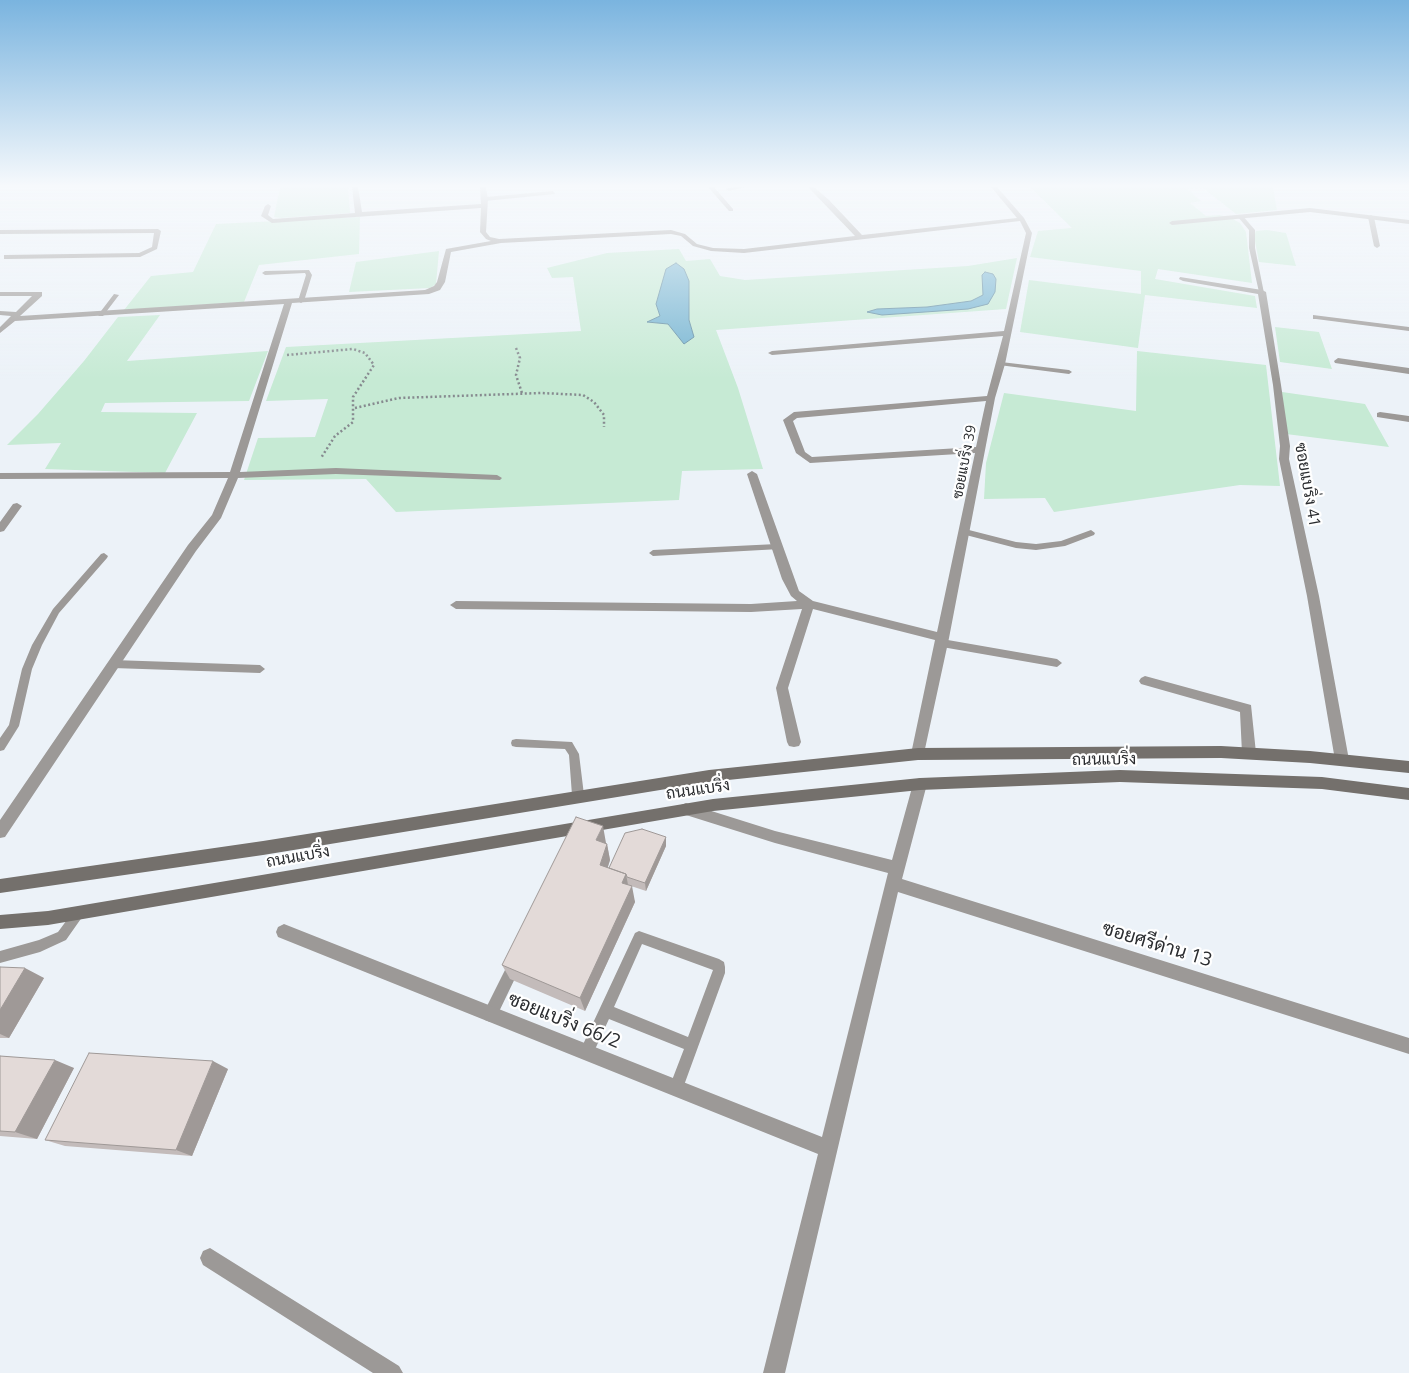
<!DOCTYPE html>
<meta charset="utf-8">
<style>
body{margin:0}
canvas{display:block;background:#ecf2f8}
</style>
<canvas width="1409" height="1373"></canvas>
<script>
const ctx = document.querySelector('canvas').getContext('2d');
ctx.lineJoin = 'round';
function fillPath(path, color) { ctx.fillStyle = color; ctx.fill(path, 'evenodd'); }
const shape = rows => new Path2D(rows.map(r => 'M' + r).join(''));
function strokePath(path, color, width, dash) { ctx.strokeStyle = color; ctx.lineWidth = width; ctx.lineCap = dash ? 'butt' : 'round'; ctx.setLineDash(dash || []); ctx.stroke(path); }
function label(font, color, halo, rows, align = 'center') {
  ctx.font = font + ' "Open Sans",Sarabun,sans-serif'; ctx.lineWidth = 4.5; ctx.setLineDash([]); ctx.textBaseline = 'middle'; ctx.strokeStyle = halo; ctx.fillStyle = color; for (const [text, x, y, turn = 0] of rows) {
    ctx.save(); ctx.translate(x, y); ctx.rotate((+turn || 0) * Math.PI / 180); ctx.textAlign = isNaN(turn) ? turn : align; if (halo) ctx.strokeText(text, 0, 0); ctx.fillText(text, 0, 0); ctx.restore();
  }
}
const green = shape([
 [280,187,348,187,350,213,281,218,274,217],
 [1030,187,1273,187,1277,210,1236,214,1203,188,1187,189,1201,201,1190,203,1206,216,1220,215,1233,219,1240,223,1246,232,1252,283,1158,269,1155,279,1255,296,1257,308,1145,295,1138,348,1020,332,1029,280,1141,294,1141,271,1030,257,1038,231,1072,228],
 [360,217,359,254,259,265,244,302,124,310,151,276,193,272,216,224],
 [1267,230,1286,233,1296,266,1259,262,1254,236,1256,231],
 [679,249,686,261,710,259,720,276,745,280,968,266,1017,258,1006,309,716,330,738,388,763,469,682,471,679,500,396,512,366,479,244,480,258,438,315,437,328,399,266,401,286,347,581,331,573,277,552,278,547,268,607,253],
 [689,281,689,320,694,337,684,344,668,324,648,322,660,316,656,304,660,291],
 [983,295,968,309,868,312,877,309,927,307,971,301],
 [439,251,436,284,430,288,349,292,356,262],
 [160,315,127,361,268,351,249,401,105,403,101,412,197,413,165,473,45,469,61,443,7,445,38,414,84,361,118,317],
 [1275,327,1319,332,1332,369,1280,362],
 [1137,351,1266,365,1280,486,1240,485,1054,512,1045,498,984,499,986,463,1004,393,1136,411],
 [1282,392,1365,404,1389,447,1286,434]
]);
const water = shape([
 [676,263,684,269,689,281,689,320,694,337,684,344,668,324,647,322,660,316,656,304,666,269,676,263],
 [985,272,993,274,996,279,995,292,988,304,968,309,882,315,867,312,877,309,927,307,971,301,983,295,982,275,985,272]
]);
const path = shape([
 [516,348,520,358,516,375,522,393],
 [287,355,353,349,365,353,374,365,353,397,353,422,335,436,321,458],
 [355,408,399,398,541,393,583,395,594,402,604,415,604,427]
]);
const service = shape([
 [734,187,745,187,729,191,726,189,734,187],
 [553,191,555,194,485,201,482,199,485,197,553,191],
 [1238,215,1242,215,1255,230,1255,248,1264,293,1259,292,1249,248,1249,230,1238,217,1238,215],
 [1371,215,1374,217,1380,246,1377,248,1374,246,1368,217,1371,215],
 [309,270,312,275,304,301,301,303,298,301,306,275,305,273,265,275,262,273,265,271,309,270],
 [114,294,119,295,103,316,99,316,98,315,114,294],
 [1001,362,1069,370,1072,372,1069,374,999,365,998,364,1001,362],
 [965,529,1016,542,1036,544,1061,541,1091,530,1095,533,1094,535,1065,546,1036,550,1016,548,962,534,962,530,965,529],
 [777,544,780,545,781,547,780,549,653,556,649,553,653,550,777,544],
 [104,553,108,556,107,558,59,613,42,645,32,669,19,726,4,750,0,751,0,738,9,725,22,669,32,645,53,609,101,554,104,553],
 [942,639,1057,659,1062,663,1057,667,942,647,937,643,942,639],
 [113,660,260,665,265,669,260,673,113,668,108,664,113,660],
 [516,739,572,742,579,754,584,795,582,798,578,800,574,798,572,795,569,755,565,749,516,747,512,746,511,743,512,740,516,739],
 [79,907,83,909,85,913,66,940,40,952,0,963,0,951,39,940,58,932,75,909,79,907],
 [639,931,719,959,724,962,725,967,725,973,683,1088,681,1093,676,1095,671,1093,669,1088,684,1049,609,1019,591,1058,586,1060,581,1058,579,1053,635,933,639,931],
 [642,944,713,970,688,1037,614,1007,642,944],
 [514,960,519,962,520,966,519,970,495,1020,490,1022,485,1020,483,1015,485,1010,509,962,514,960]
]);
const minor = shape([
 [352,187,358,187,362,212,481,204,480,187,486,187,488,199,486,232,490,237,499,239,671,230,685,234,697,244,713,248,744,249,855,236,808,187,814,187,829,200,862,235,1017,218,991,187,997,187,1024,218,1032,233,1005,364,995,398,949,638,923,758,918,760,913,758,911,754,935,640,813,609,788,688,801,742,799,746,794,747,789,746,787,742,776,688,802,609,751,612,456,609,450,605,456,601,751,604,797,601,791,596,782,579,747,474,752,471,757,474,799,591,813,601,937,632,975,453,810,463,796,453,783,420,794,412,987,396,1003,336,772,355,768,353,772,351,1004,331,1026,233,1020,221,744,253,711,251,693,246,681,236,671,234,501,243,451,252,445,282,440,290,429,294,292,303,240,472,336,468,497,475,502,478,500,480,336,474,238,478,221,518,196,551,5,837,0,838,0,820,188,545,212,515,228,478,0,479,0,473,230,472,284,304,15,321,0,333,0,327,11,316,0,315,0,311,16,312,32,296,0,296,0,292,42,292,42,296,20,316,425,290,434,286,437,282,446,249,491,241,486,239,480,232,481,208,272,223,261,216,265,206,268,204,271,206,268,215,273,219,355,213,352,187],
 [986,401,976,447,812,457,805,452,793,421,797,418,986,401],
 [708,187,714,187,733,209,733,211,729,211,708,187],
 [1310,208,1409,220,1409,224,1310,212,1172,225,1169,223,1172,221,1310,208],
 [0,230,158,229,161,231,157,249,140,257,7,259,4,259,4,255,139,253,152,247,154,233,0,234,0,230],
 [1180,277,1262,290,1266,292,1281,385,1290,446,1289,459,1319,596,1349,760,1347,764,1342,766,1337,764,1335,760,1307,596,1279,459,1280,446,1273,385,1258,294,1183,281,1179,279,1180,277],
 [1313,315,1409,327,1409,331,1316,319,1313,319,1313,315],
 [1338,358,1409,368,1409,374,1335,363,1334,361,1338,358],
 [1380,412,1409,416,1409,422,1377,417,1377,413,1380,412],
 [17,503,22,506,4,531,0,532,0,522,13,504,17,503],
 [1145,676,1251,705,1256,753,1254,757,1249,759,1244,757,1242,753,1240,712,1141,684,1139,681,1141,678,1145,676],
 [920,778,925,780,927,784,902,879,1409,1038,1409,1054,898,892,785,1373,763,1373,818,1154,278,937,276,932,278,927,284,924,822,1137,888,873,775,843,686,815,681,813,679,809,681,805,686,803,775,831,892,860,913,784,915,780,920,778],
 [210,1248,399,1366,403,1373,373,1373,203,1265,200,1258,203,1251,210,1248]
]);
const secondary = shape([
 [1221,746,1310,751,1409,761,1409,773,1310,763,1221,758,918,760,709,782,263,855,0,893,0,879,263,841,709,770,918,748,1221,746],
 [1120,770,1322,777,1409,788,1409,800,1322,789,1120,782,920,790,713,811,48,925,0,929,0,915,48,911,713,799,920,778,1120,770]
]);
const wall = shape([
 [666,837,666,846,646,891,628,885,635,902,585,1011,510,979,502,965,606,843,607,844,610,860,608,867,609,868],
 [0,967,44,978,9,1038,0,1038],
 [0,1056,74,1068,37,1139,0,1136],
 [228,1069,192,1156,65,1146,45,1140]
]);
const shadedWall = shape([
 [603,826,606,843,599,856,596,840],
 [666,837,666,846,646,891,645,883],
 [607,844,610,860,603,881,600,865],
 [626,874,629,890,622,883],
 [632,886,635,902,585,1011,580,998],
 [25,968,44,978,9,1038,0,1034,0,1010],
 [55,1060,74,1068,37,1139,15,1132],
 [213,1061,228,1069,192,1156,176,1150]
]);
const building = shape([
 [576,817,603,826,596,840,607,844,600,865,626,874,622,883,632,886,580,998,502,965,576,817],
 [642,829,666,837,645,883,627,877,626,874,609,868,625,833,642,829],
 [0,967,25,968,0,1010,0,967],
 [89,1053,213,1061,176,1150,45,1140,89,1053],
 [0,1056,55,1060,15,1132,0,1131,0,1056]
]);
const farStreetnames = [
 ["ซอยแบริ่ง 39",965,462,-79]
];
const streetNames = [
 ["ซอยแบริ่ง 41",1307,485,80],
 ["ถนนแบริ่ง",1104,760,-1],
 ["ถนนแบริ่ง",698,790,-8],
 ["ถนนแบริ่ง",298,857,-10]
];
const nearStreetnames = [
 ["ซอยศรีด่าน 13",1157,945,17],
 ["ซอยแบริ่ง 66/2",564,1021,22]
];
fillPath(green, '#c6ead4');
fillPath(water, '#75b4d1');
strokePath(water, '#5e8ba0', 1);
strokePath(path, '#868a8f', 2.5, [2, 2.5]);
fillPath(service, '#9c9997');
fillPath(minor, '#9c9997');
fillPath(secondary, '#74706c');
fillPath(wall, '#c3bbba');
fillPath(shadedWall, '#9f9997');
fillPath(building, '#e3dad8');
strokePath(building, '#9f9997', 1);
const sky = ctx.createLinearGradient(0, 0, 0, 379);
sky.addColorStop(0, '#7ab4df');
sky.addColorStop(0.49, '#f6f9fc');
sky.addColorStop(1, '#f6f9fc00');
ctx.fillStyle = sky;
ctx.fillRect(0, 0, 1409, 379);
label('14px', '#2a2c2f', '#fff', farStreetnames);
label('16px', '#2a2c2f', '#fff', streetNames);
label('19px', '#2a2c2f', '#fff', nearStreetnames);
</script>
